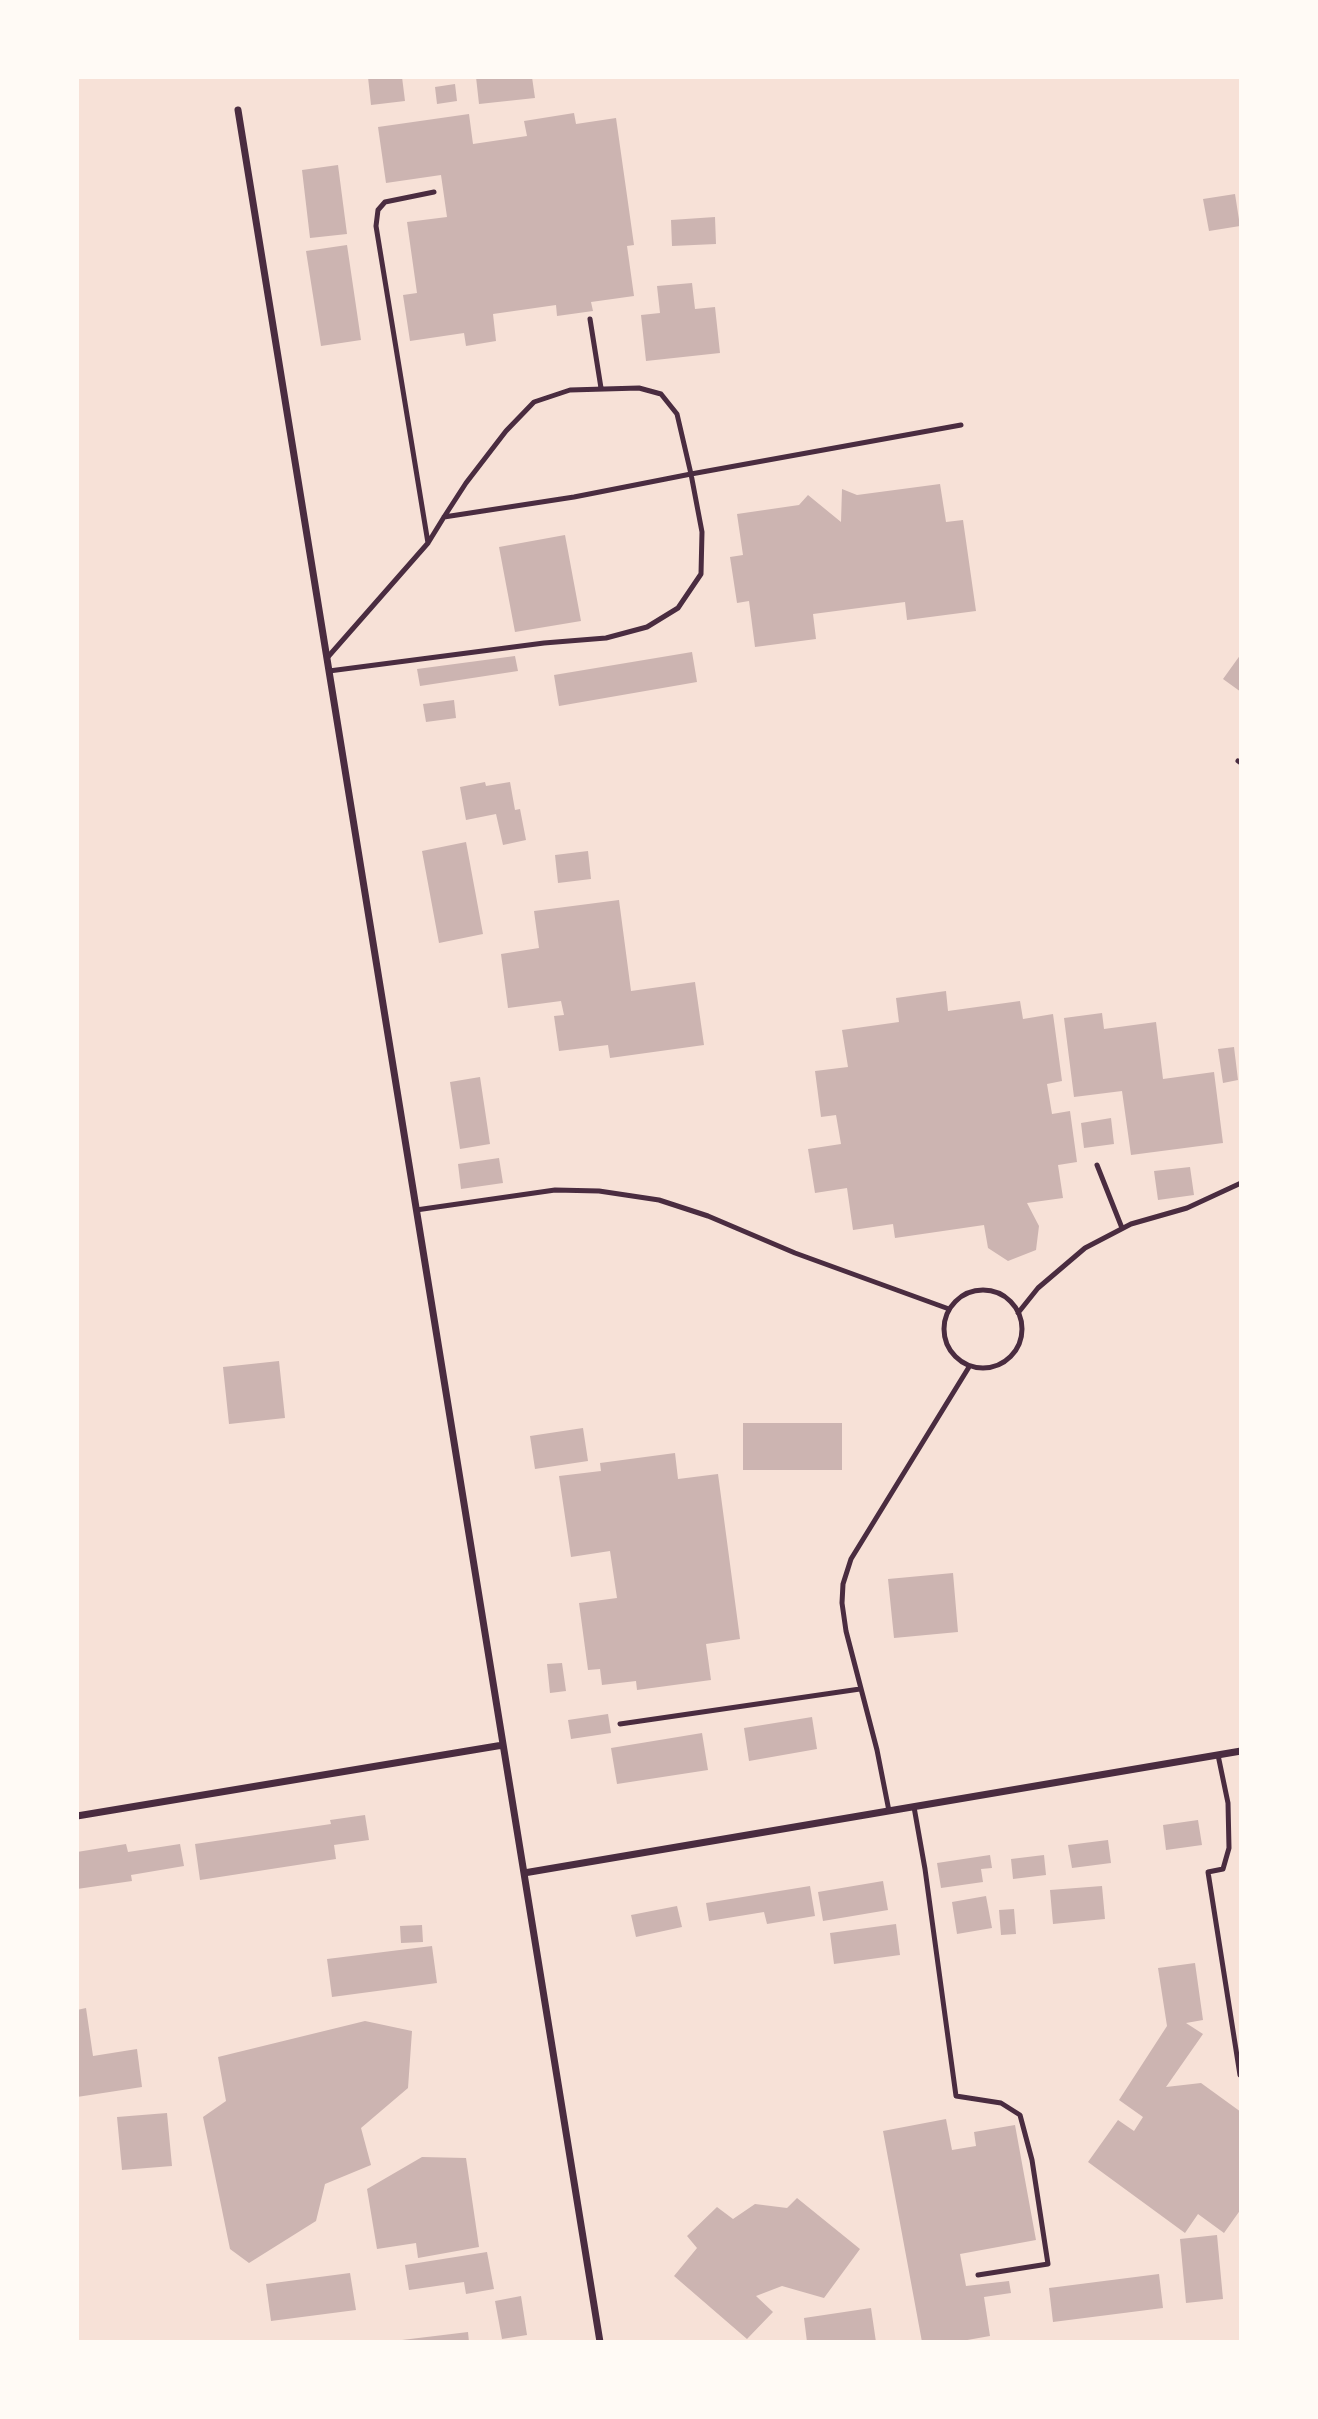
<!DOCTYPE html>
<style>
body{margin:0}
#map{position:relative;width:1318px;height:2419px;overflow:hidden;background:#f7e1d7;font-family:"Nunito Sans",sans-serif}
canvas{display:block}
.frame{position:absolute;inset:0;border:79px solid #fffaf5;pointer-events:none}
</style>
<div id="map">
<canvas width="1318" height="2419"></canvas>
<div class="frame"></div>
</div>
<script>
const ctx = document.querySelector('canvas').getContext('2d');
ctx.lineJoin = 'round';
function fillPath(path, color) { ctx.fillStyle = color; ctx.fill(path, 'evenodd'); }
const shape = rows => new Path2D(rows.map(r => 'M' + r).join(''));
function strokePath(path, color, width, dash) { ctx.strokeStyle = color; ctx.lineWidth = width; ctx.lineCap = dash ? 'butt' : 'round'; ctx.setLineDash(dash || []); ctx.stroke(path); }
const building = shape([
 [368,77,402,77,405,101,371,105],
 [476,77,532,77,535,98,479,104],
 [455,84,457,101,437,104,435,87],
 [574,113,576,124,616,118,634,245,627,246,634,296,591,302,593,311,557,316,556,305,493,314,496,341,466,346,464,333,410,341,403,295,417,293,407,222,447,217,441,175,386,183,378,127,469,114,473,144,527,136,524,121],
 [338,165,347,234,310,238,302,170],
 [1235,194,1240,226,1209,231,1203,199],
 [715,217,716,244,672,246,671,220],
 [347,245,361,340,321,346,306,251],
 [692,283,695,309,715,307,720,353,646,361,641,315,660,313,657,286],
 [940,484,946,522,963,520,976,611,907,620,905,602,813,614,816,639,755,647,749,601,737,603,730,557,743,555,737,514,799,505,808,495,841,522,842,489,857,495],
 [565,535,581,621,515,632,499,547],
 [692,652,697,682,559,706,554,675],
 [1241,654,1241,692,1223,679],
 [515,656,518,671,420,686,417,669],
 [454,700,456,718,426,722,423,704],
 [485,782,486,786,510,782,515,810,520,809,526,840,503,845,496,814,466,820,460,787],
 [466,842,483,934,439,943,422,851],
 [588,851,591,879,558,883,555,855],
 [619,900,631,991,695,982,704,1045,610,1058,608,1045,559,1051,554,1016,564,1015,561,1001,508,1008,501,954,539,948,534,911],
 [946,991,948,1011,1020,1001,1023,1019,1053,1014,1062,1081,1047,1084,1052,1114,1070,1111,1077,1162,1058,1165,1063,1198,1027,1203,1039,1226,1036,1250,1008,1261,988,1248,984,1225,895,1238,893,1224,853,1230,847,1188,815,1193,808,1149,841,1144,836,1115,821,1117,815,1071,848,1067,842,1030,899,1022,896,998],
 [1102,1013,1104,1029,1156,1022,1163,1079,1214,1072,1223,1143,1131,1155,1122,1091,1074,1097,1064,1018],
 [1234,1047,1238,1080,1223,1083,1218,1049],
 [480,1077,490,1144,460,1149,450,1082],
 [1111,1118,1114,1144,1084,1148,1081,1123],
 [499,1158,503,1183,461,1189,458,1164],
 [1190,1167,1194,1195,1158,1200,1154,1171],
 [279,1361,285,1418,229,1424,223,1367],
 [743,1423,842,1423,842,1470,743,1470],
 [583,1428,588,1461,535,1469,530,1436],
 [675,1453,678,1479,718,1474,740,1639,706,1644,711,1680,637,1690,636,1681,602,1685,600,1669,588,1670,579,1603,617,1598,610,1551,571,1557,559,1476,601,1471,600,1463],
 [953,1573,958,1632,894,1638,888,1579],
 [562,1663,566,1691,550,1693,547,1664],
 [608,1714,611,1733,571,1739,568,1720],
 [812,1717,817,1749,749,1761,744,1728],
 [702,1733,708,1770,617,1784,611,1748],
 [365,1815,369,1840,334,1845,336,1859,200,1880,195,1844,331,1824,330,1820],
 [1198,1820,1202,1845,1166,1850,1163,1825],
 [1108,1840,1111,1863,1072,1868,1068,1845],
 [126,1844,128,1852,180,1844,184,1866,131,1875,132,1881,77,1889,77,1852],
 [990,1855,992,1868,981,1869,983,1882,941,1888,937,1863],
 [1044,1855,1046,1875,1013,1879,1011,1859],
 [883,1881,888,1910,823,1921,818,1892],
 [810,1886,815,1916,767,1924,764,1912,709,1921,706,1903],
 [1102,1886,1105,1919,1053,1924,1050,1890],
 [986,1896,992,1928,957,1934,952,1902],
 [677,1906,682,1927,636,1937,631,1915],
 [1014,1909,1016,1934,1001,1935,999,1910],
 [896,1924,900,1955,834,1964,830,1933],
 [422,1925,423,1942,401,1943,400,1926],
 [432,1946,437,1983,332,1997,327,1959],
 [1195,1963,1203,2020,1186,2023,1203,2034,1166,2087,1201,2083,1241,2112,1241,2209,1224,2233,1198,2214,1185,2233,1088,2162,1118,2120,1134,2131,1143,2117,1119,2100,1167,2026,1158,1968],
 [86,2008,93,2056,137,2049,142,2087,77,2097,77,2010],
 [365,2021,412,2031,408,2088,361,2128,371,2165,325,2184,316,2221,249,2263,230,2249,203,2117,226,2101,218,2057],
 [167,2113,172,2166,122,2170,117,2117],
 [946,2119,952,2150,976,2146,974,2132,1015,2125,1036,2240,960,2254,966,2286,1009,2281,1011,2293,984,2297,990,2336,956,2342,922,2342,883,2131],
 [422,2157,466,2158,479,2247,418,2258,416,2243,377,2249,367,2189],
 [797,2198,860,2249,824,2298,782,2286,756,2296,773,2312,747,2339,674,2276,697,2248,687,2236,717,2207,733,2219,755,2204,787,2208],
 [1217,2235,1223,2299,1186,2303,1180,2239],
 [487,2252,494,2289,466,2294,464,2282,409,2290,405,2265],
 [350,2273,356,2310,271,2321,266,2284],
 [1159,2274,1163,2308,1053,2322,1049,2288],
 [521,2296,527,2335,502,2339,495,2301],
 [871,2308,876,2342,807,2342,804,2318],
 [468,2332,469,2342,402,2342,402,2340]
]);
const service = shape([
 [590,319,601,388],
 [428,543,376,226,378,210,385,202,434,192],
 [327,658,428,543,444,517,466,483,506,431,534,402,570,390,639,388,661,394,677,414,691,474,574,497,444,517],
 [329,671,544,643,606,638,647,627,678,608,701,574,702,532,691,474,961,425],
 [1238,761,1241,763],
 [1097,1165,1122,1228],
 [416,1210,555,1190,599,1191,659,1200,708,1216,795,1253,949,1309],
 '944 1329a39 39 0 1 1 78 0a39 39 0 1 1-78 0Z',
 [1018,1313,1038,1288,1085,1248,1131,1224,1187,1208,1241,1183],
 [620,1724,860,1689],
 [1218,1755,1228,1803,1229,1848,1223,1869,1208,1872,1240,2075],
 [914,1807,925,1869,956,2096,1001,2103,1020,2115,1032,2160,1048,2264,978,2275],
 [889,1811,877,1750,846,1631,842,1603,843,1584,851,1559,969,1367]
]);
const minor = shape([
 [238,110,600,2342],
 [77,1816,503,1745],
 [524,1873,1241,1751]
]);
fillPath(building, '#ccb4b1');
strokePath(service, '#4a2c40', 5);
strokePath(minor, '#4a2c40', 7);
</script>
